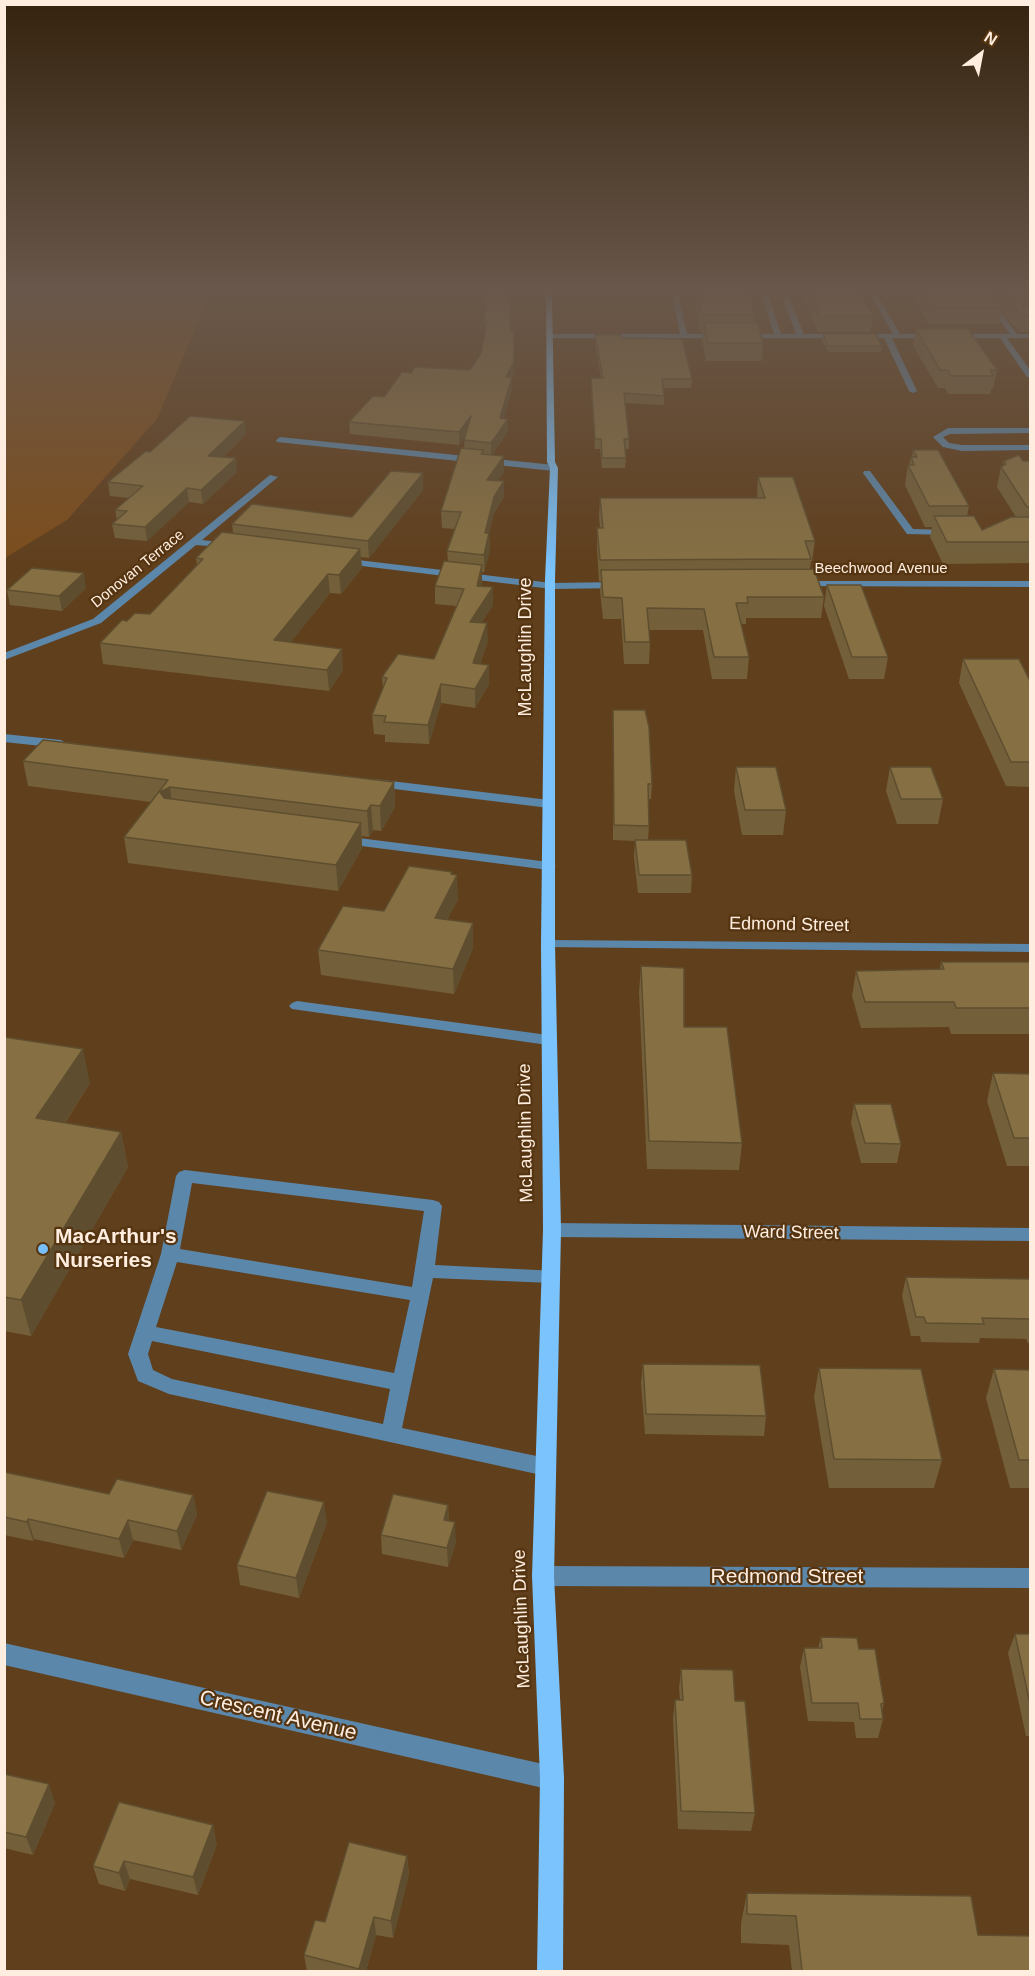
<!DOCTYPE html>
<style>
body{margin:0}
#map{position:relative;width:1035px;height:1976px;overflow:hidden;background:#603f1c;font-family:Helvetica,sans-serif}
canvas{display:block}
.frame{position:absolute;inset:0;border:6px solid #ffeedf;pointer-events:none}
.north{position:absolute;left:951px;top:24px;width:60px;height:60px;-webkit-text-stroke:4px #553411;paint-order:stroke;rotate:32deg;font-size:16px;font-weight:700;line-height:24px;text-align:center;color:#ffeedf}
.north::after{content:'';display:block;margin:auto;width:21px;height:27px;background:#ffeedf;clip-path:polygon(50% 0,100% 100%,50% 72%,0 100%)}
</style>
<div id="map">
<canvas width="1035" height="1976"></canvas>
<div class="frame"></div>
<div class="north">N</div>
</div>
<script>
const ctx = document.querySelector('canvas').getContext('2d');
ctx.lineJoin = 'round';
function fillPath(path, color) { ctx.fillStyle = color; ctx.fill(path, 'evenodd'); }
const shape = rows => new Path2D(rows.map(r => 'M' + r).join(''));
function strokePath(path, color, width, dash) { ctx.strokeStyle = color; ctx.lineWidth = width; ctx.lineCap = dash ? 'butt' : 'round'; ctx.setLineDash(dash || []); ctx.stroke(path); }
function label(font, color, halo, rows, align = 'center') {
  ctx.font = font + ' Helvetica,sans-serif'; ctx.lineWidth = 4.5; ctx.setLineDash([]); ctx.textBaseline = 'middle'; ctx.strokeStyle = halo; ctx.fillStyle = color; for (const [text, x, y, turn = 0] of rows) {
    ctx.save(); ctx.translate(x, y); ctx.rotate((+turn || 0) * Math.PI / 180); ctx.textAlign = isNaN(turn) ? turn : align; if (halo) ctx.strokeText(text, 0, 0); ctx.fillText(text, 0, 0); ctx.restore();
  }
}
const green = shape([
 [5,294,210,294,157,419,67,520,5,558]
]);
const minor = shape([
 [678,294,687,334,774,334,761,294,768,294,781,334,796,334,781,294,788,294,804,334,893,334,870,294,877,294,900,334,1010,334,980,294,987,294,1017,334,1030,334,1030,338,1007,338,1030,370,1030,377,1027,377,1000,338,892,338,917,391,913,393,909,391,884,338,549,338,545,336,549,334,680,334,672,295,678,294],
 [948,428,1030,428,1030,433,950,434,943,437,949,443,962,445,1030,445,1030,450,962,451,943,447,933,437,948,428],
 [280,437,554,465,558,468,554,471,277,442,276,440,280,437],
 [864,471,870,471,913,529,950,530,955,533,953,535,907,534,863,473,864,471],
 [270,475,278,477,202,540,234,544,234,548,196,545,101,623,4,660,4,653,93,619,270,475],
 [341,558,552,583,622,582,627,585,622,588,552,589,337,563,337,559,341,558],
 [799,581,1030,581,1030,587,795,586,795,582,799,581],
 [4,734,61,740,67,744,61,748,4,742,4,734],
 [374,779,549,800,555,804,549,808,370,786,368,783,374,779],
 [343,836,549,862,556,866,549,870,338,843,336,840,343,836],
 [548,940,1030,944,1030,952,543,947,541,944,548,940],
 [297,1001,548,1035,556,1040,548,1045,292,1009,289,1006,292,1003,297,1001],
 [185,1170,433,1200,439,1202,442,1206,435,1265,557,1271,560,1276,557,1281,551,1283,433,1278,402,1428,546,1458,553,1461,556,1467,553,1473,546,1476,169,1394,138,1381,128,1354,161,1254,176,1176,179,1172,185,1170],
 [192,1183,424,1211,412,1287,180,1249,192,1183],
 [177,1262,410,1300,394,1373,156,1327,177,1262],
 [152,1341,390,1389,383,1424,172,1379,153,1370,148,1354,152,1341],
 [552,1223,1030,1228,1030,1241,552,1237,546,1235,543,1230,546,1225,552,1223],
 [543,1566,1030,1568,1030,1588,543,1586,535,1583,532,1576,535,1569,543,1566],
 [4,1643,552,1766,561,1769,564,1778,561,1787,552,1790,4,1665,4,1643]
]);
const major = shape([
 [546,294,552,294,555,462,558,468,555,580,555,944,561,1230,554,1576,564,1778,563,1972,537,1972,540,1778,532,1576,543,1230,541,944,545,580,550,468,547,462,546,294]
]);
const wall = shape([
 [510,294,509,304,511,316,511,330,514,373,512,377,512,390,503,418,508,431,492,455,504,456,504,472,498,480,504,481,504,497,494,513,489,533,490,550,484,572,482,572,481,586,493,605,481,623,488,641,480,664,489,684,475,708,441,703,429,744,385,742,385,735,374,734,372,715,383,689,382,677,434,659,456,606,435,604,435,586,448,561,447,551,455,529,442,528,441,511,464,448,465,437,459,445,350,434,349,422,384,397,411,373,470,370,481,353,485,331,484,320],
 [693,294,750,294,755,315,755,323,763,343,762,361,706,361,702,340,703,332,701,332],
 [801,294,861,294,873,316,870,332,818,332],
 [911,294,1030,294,1030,344,1028,340,1029,332,1021,332,1012,324,1002,311,1000,324,929,324],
 [916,329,997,370,993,389,991,389,990,394,948,394,945,388,938,388,913,346],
 [823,334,882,346,881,352,828,352,822,340],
 [595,335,622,338,692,379,691,388,663,388,664,396,664,405,625,403,629,439,629,449,625,449,626,458,625,468,602,468,600,449,595,449,591,387,591,378,601,378,595,344],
 [246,434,223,457,237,472,203,504,189,502,147,541,115,538,112,524,117,520,115,510,129,498,110,496,108,482,150,452],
 [913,450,969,506,967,516,982,530,1016,517,997,487,1001,467,1003,465,1004,461,1030,461,1030,563,943,564,930,537,932,527,925,527,905,485,908,465,909,465,911,457,912,457],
 [423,473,423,490,369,558,361,557,362,568,341,594,330,593,290,643,343,670,329,691,103,664,100,643,127,621,150,614,197,565,196,558,233,533,232,524,352,517],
 [758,477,815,541,812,561,811,561,810,569,824,597,821,618,746,618,746,624,741,624,749,657,747,679,712,679,703,630,649,630,650,642,649,664,624,664,621,619,603,619,600,591,601,581,599,581,597,548,597,528,600,528,599,517,600,498,757,498],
 [827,585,888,657,884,679,849,679,824,606],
 [86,588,62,611,10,605,7,590],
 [963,659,1030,681,1030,787,1006,786,959,683],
 [613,710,652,784,651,799,648,799,649,826,648,840,692,875,691,893,638,893,634,858,635,841,613,840],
 [23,761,394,782,395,807,381,831,373,830,369,837,362,836,362,848,338,891,128,863,124,837,151,802,28,786],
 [736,767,786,810,783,835,742,835,734,791],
 [890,767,943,799,938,824,897,824,886,791],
 [452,875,458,899,447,920,473,923,473,948,454,994,321,975,318,950,384,911],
 [941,962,1030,962,1030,1034,951,1034,949,1027,861,1028,852,996,856,971,940,970],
 [641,966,684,1027,742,1143,739,1170,647,1169,639,992],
 [4,1037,90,1083,65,1123,121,1132,128,1167,31,1336,4,1331],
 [993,1073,1030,1074,1030,1166,1007,1166,987,1101],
 [854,1104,901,1144,897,1163,861,1163,851,1123],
 [906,1277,1030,1279,1030,1343,1028,1343,1026,1339,980,1338,979,1343,921,1342,920,1336,911,1336,902,1296],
 [643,1364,766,1416,764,1436,645,1434,641,1383],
 [819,1368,942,1460,934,1488,829,1488,814,1397],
 [994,1369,1030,1370,1030,1488,1010,1488,986,1398],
 [4,1472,109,1494,193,1495,197,1515,181,1550,133,1540,124,1558,34,1539,33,1541,4,1535],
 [448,1505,449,1521,456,1542,448,1567,382,1554,381,1535],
 [327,1522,299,1598,240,1585,237,1565],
 [1015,1634,1030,1634,1030,1736,1026,1736,1008,1653],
 [821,1637,859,1649,884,1703,882,1712,883,1719,878,1738,856,1738,854,1722,808,1721,800,1667,804,1648,818,1648],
 [681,1669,735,1701,755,1813,751,1831,678,1829,673,1718,675,1700,680,1700,679,1688],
 [4,1774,55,1803,33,1855,4,1848],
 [217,1844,198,1895,130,1879,125,1891,99,1884,93,1866],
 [407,1856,409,1874,393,1938,376,1935,366,1971,307,1971,304,1955,325,1922],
 [747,1893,978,1935,1030,1971,792,1971,789,1945,741,1943,741,1923]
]);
const shadedWall = shape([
 [514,330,514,373,506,389,506,377],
 [512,377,512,390,500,431,500,418],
 [471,416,472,429,459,445,459,432],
 [508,419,508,431,491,456,491,443],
 [245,421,246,434,210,469,208,456],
 [504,456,504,472,488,496,487,480],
 [236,458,237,472,203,504,201,490],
 [423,473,423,490,369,558,368,541],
 [504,481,504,497,494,513,485,550,485,533,494,497],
 [187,488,189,502,147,541,145,527],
 [489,533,490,550,484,572,484,555],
 [360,549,362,568,341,594,339,575],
 [482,565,482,583,477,604,477,586],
 [84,573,86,588,62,611,59,596],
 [328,574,330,593,276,661,274,640],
 [493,587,493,605,470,640,470,622],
 [487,623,488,641,474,682,473,663],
 [342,649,343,670,329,691,327,670],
 [489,665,489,684,475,708,475,689],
 [441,684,441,703,429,744,428,725],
 [394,782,395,807,381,831,380,806],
 [170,787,173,812,164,817,160,792],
 [371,805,373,830,369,837,367,811],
 [361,823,362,848,338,891,336,865],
 [452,872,452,884,457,875,458,899,436,943,435,918],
 [473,923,473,948,454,994,453,969],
 [83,1049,90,1083,45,1153,36,1118],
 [121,1132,128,1167,31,1336,21,1300],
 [193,1495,197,1515,181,1550,177,1531],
 [324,1502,327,1522,299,1598,296,1578],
 [448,1505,449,1525,444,1520],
 [28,1519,34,1539,33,1541,27,1522],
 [128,1520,133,1540,124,1558,119,1539],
 [455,1522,456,1542,448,1567,447,1548],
 [49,1784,55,1803,33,1855,26,1837],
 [213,1825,217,1844,198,1895,193,1877],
 [407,1856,409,1874,393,1938,391,1921],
 [124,1861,130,1879,125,1891,119,1873],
 [374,1917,376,1935,366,1971,360,1971,359,1969]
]);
const building = shape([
 [487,294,509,294,508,304,511,304,510,330,514,330,514,361,506,377,512,377,500,418,508,419,491,443,464,440,471,416,459,432,349,422,373,396,384,397,402,372,411,373,415,367,470,370,481,353,487,320,484,320,487,294],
 [698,294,750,294,755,315,702,315,698,294],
 [810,294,861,294,873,316,820,316,810,294],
 [923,294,992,294,1002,308,932,308,923,294],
 [1004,294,1030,294,1030,301,1025,301,1022,308,1030,308,1030,316,1024,316,1015,308,1004,294],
 [704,323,758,323,763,343,708,343,704,323],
 [916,329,968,329,997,370,990,370,993,376,951,376,948,370,940,370,916,329],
 [823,334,876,334,882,346,828,346,823,334],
 [595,335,621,335,622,338,682,339,692,379,662,379,664,396,624,393,629,439,624,439,626,458,602,458,601,439,595,439,591,378,603,378,595,335],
 [190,416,245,421,208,456,236,458,201,490,187,488,145,527,112,524,127,511,115,510,143,486,108,482,146,451,150,452,190,416],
 [461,448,484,450,481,454,504,456,487,480,504,481,494,497,485,533,489,533,484,555,447,551,461,512,441,511,461,448],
 [913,450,938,450,969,506,929,506,908,465,914,465,911,457,917,457,913,450],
 [1019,455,1023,461,1030,461,1030,507,1027,507,1001,467,1006,464,1004,461,1019,455],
 [391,471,423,473,368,541,232,524,252,504,352,517,391,471],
 [758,477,793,477,815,541,805,541,811,559,600,560,597,528,603,528,600,498,765,498,758,477],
 [934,516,974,516,982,530,1011,517,1030,517,1030,542,947,542,934,516],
 [222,532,360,549,339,575,328,574,274,640,342,649,327,670,100,643,122,620,127,621,135,613,150,614,203,559,196,558,222,532],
 [444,561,482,565,477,586,493,587,470,622,487,623,473,663,489,665,475,689,441,684,428,725,384,722,386,716,372,715,387,678,382,677,398,654,434,659,464,589,435,586,444,561],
 [32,568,84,573,59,596,7,590,32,568],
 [814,569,824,597,747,597,748,603,736,603,749,657,714,657,704,609,647,608,650,642,625,642,622,598,603,597,601,570,814,569],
 [827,585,861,585,888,657,852,657,827,585],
 [963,659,1019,659,1030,681,1030,762,1011,762,963,659],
 [613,710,645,710,649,727,652,784,648,784,649,826,614,825,613,710],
 [43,740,394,782,380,806,371,805,367,811,170,787,160,792,164,798,361,823,336,865,124,837,168,780,23,761,43,740],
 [736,767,776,767,786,810,745,810,736,767],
 [890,767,931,767,943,799,901,799,890,767],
 [635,840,686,840,692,875,639,875,635,840],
 [409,866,452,872,451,874,457,875,435,918,473,923,453,969,318,950,343,906,384,911,409,866],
 [941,962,1030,962,1030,1008,956,1008,954,1002,865,1002,856,971,944,969,941,962],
 [641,966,684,968,684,1027,727,1027,742,1143,649,1141,641,966],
 [4,1037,83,1049,36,1118,121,1132,21,1300,4,1297,4,1037],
 [993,1073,1030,1074,1030,1138,1014,1138,993,1073],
 [854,1104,891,1104,901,1144,865,1143,854,1104],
 [906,1277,1030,1279,1030,1319,982,1318,984,1324,926,1323,924,1317,916,1317,906,1277],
 [643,1364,760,1365,766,1416,646,1414,643,1364],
 [819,1368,921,1369,942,1460,834,1459,819,1368],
 [994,1369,1030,1370,1030,1460,1019,1460,994,1369],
 [4,1472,109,1494,117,1479,193,1495,177,1531,128,1520,119,1539,28,1519,27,1522,4,1517,4,1472],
 [267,1491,324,1502,296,1578,237,1565,267,1491],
 [393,1494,448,1505,444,1520,455,1522,447,1548,381,1535,393,1494],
 [1015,1634,1030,1634,1030,1704,1015,1634],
 [821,1637,857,1638,859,1649,875,1649,884,1703,881,1704,883,1719,860,1719,858,1703,812,1703,804,1648,822,1648,821,1637],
 [681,1669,733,1670,735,1701,745,1701,755,1813,681,1811,675,1700,683,1700,681,1669],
 [4,1774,49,1784,26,1837,4,1832,4,1774],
 [119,1802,213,1825,193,1877,124,1861,119,1873,93,1866,119,1802],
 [349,1842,407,1856,391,1921,374,1917,359,1969,304,1955,315,1920,325,1922,349,1842],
 [747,1893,971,1896,978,1935,1030,1936,1030,1971,802,1971,796,1916,747,1914,747,1893]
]);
const markers = [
 [43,1249,6,"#78bff7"]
];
const farStreetnames = [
 ["Donovan Terrace",138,569,-39],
 ["Beechwood Avenue",881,569]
];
const streetNames = [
 ["McLaughlin Drive",526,647,-90],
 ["Edmond Street",789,925,1],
 ["McLaughlin Drive",526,1133,-91],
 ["Ward Street",791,1233,1],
 ["McLaughlin Drive",522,1619,-92]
];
const nearPoinames = [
 ["MacArthur's",55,1237],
 ["Nurseries",55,1261]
];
const nearStreetnames = [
 ["Redmond Street",787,1577],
 ["Crescent Avenue",278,1716,13]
];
fillPath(green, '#7d4d1b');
fillPath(minor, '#5b87ab');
fillPath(major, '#7ac3fd');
fillPath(wall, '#73603a');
fillPath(shadedWall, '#5e4e2f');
fillPath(building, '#867043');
strokePath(building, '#5e4e2f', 1.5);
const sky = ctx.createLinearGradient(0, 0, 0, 571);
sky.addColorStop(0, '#35230f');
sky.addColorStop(0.51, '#69584b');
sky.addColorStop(1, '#69584b00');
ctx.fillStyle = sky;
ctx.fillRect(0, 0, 1035, 571);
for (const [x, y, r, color] of markers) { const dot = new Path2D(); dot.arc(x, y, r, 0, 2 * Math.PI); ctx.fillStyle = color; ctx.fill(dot); strokePath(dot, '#553411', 2); }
label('15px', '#ffeedf', '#553411', farStreetnames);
label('18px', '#ffeedf', '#553411', streetNames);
label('bold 21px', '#ffeedf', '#553411', nearPoinames, 'left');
label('21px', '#ffeedf', '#553411', nearStreetnames);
</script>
